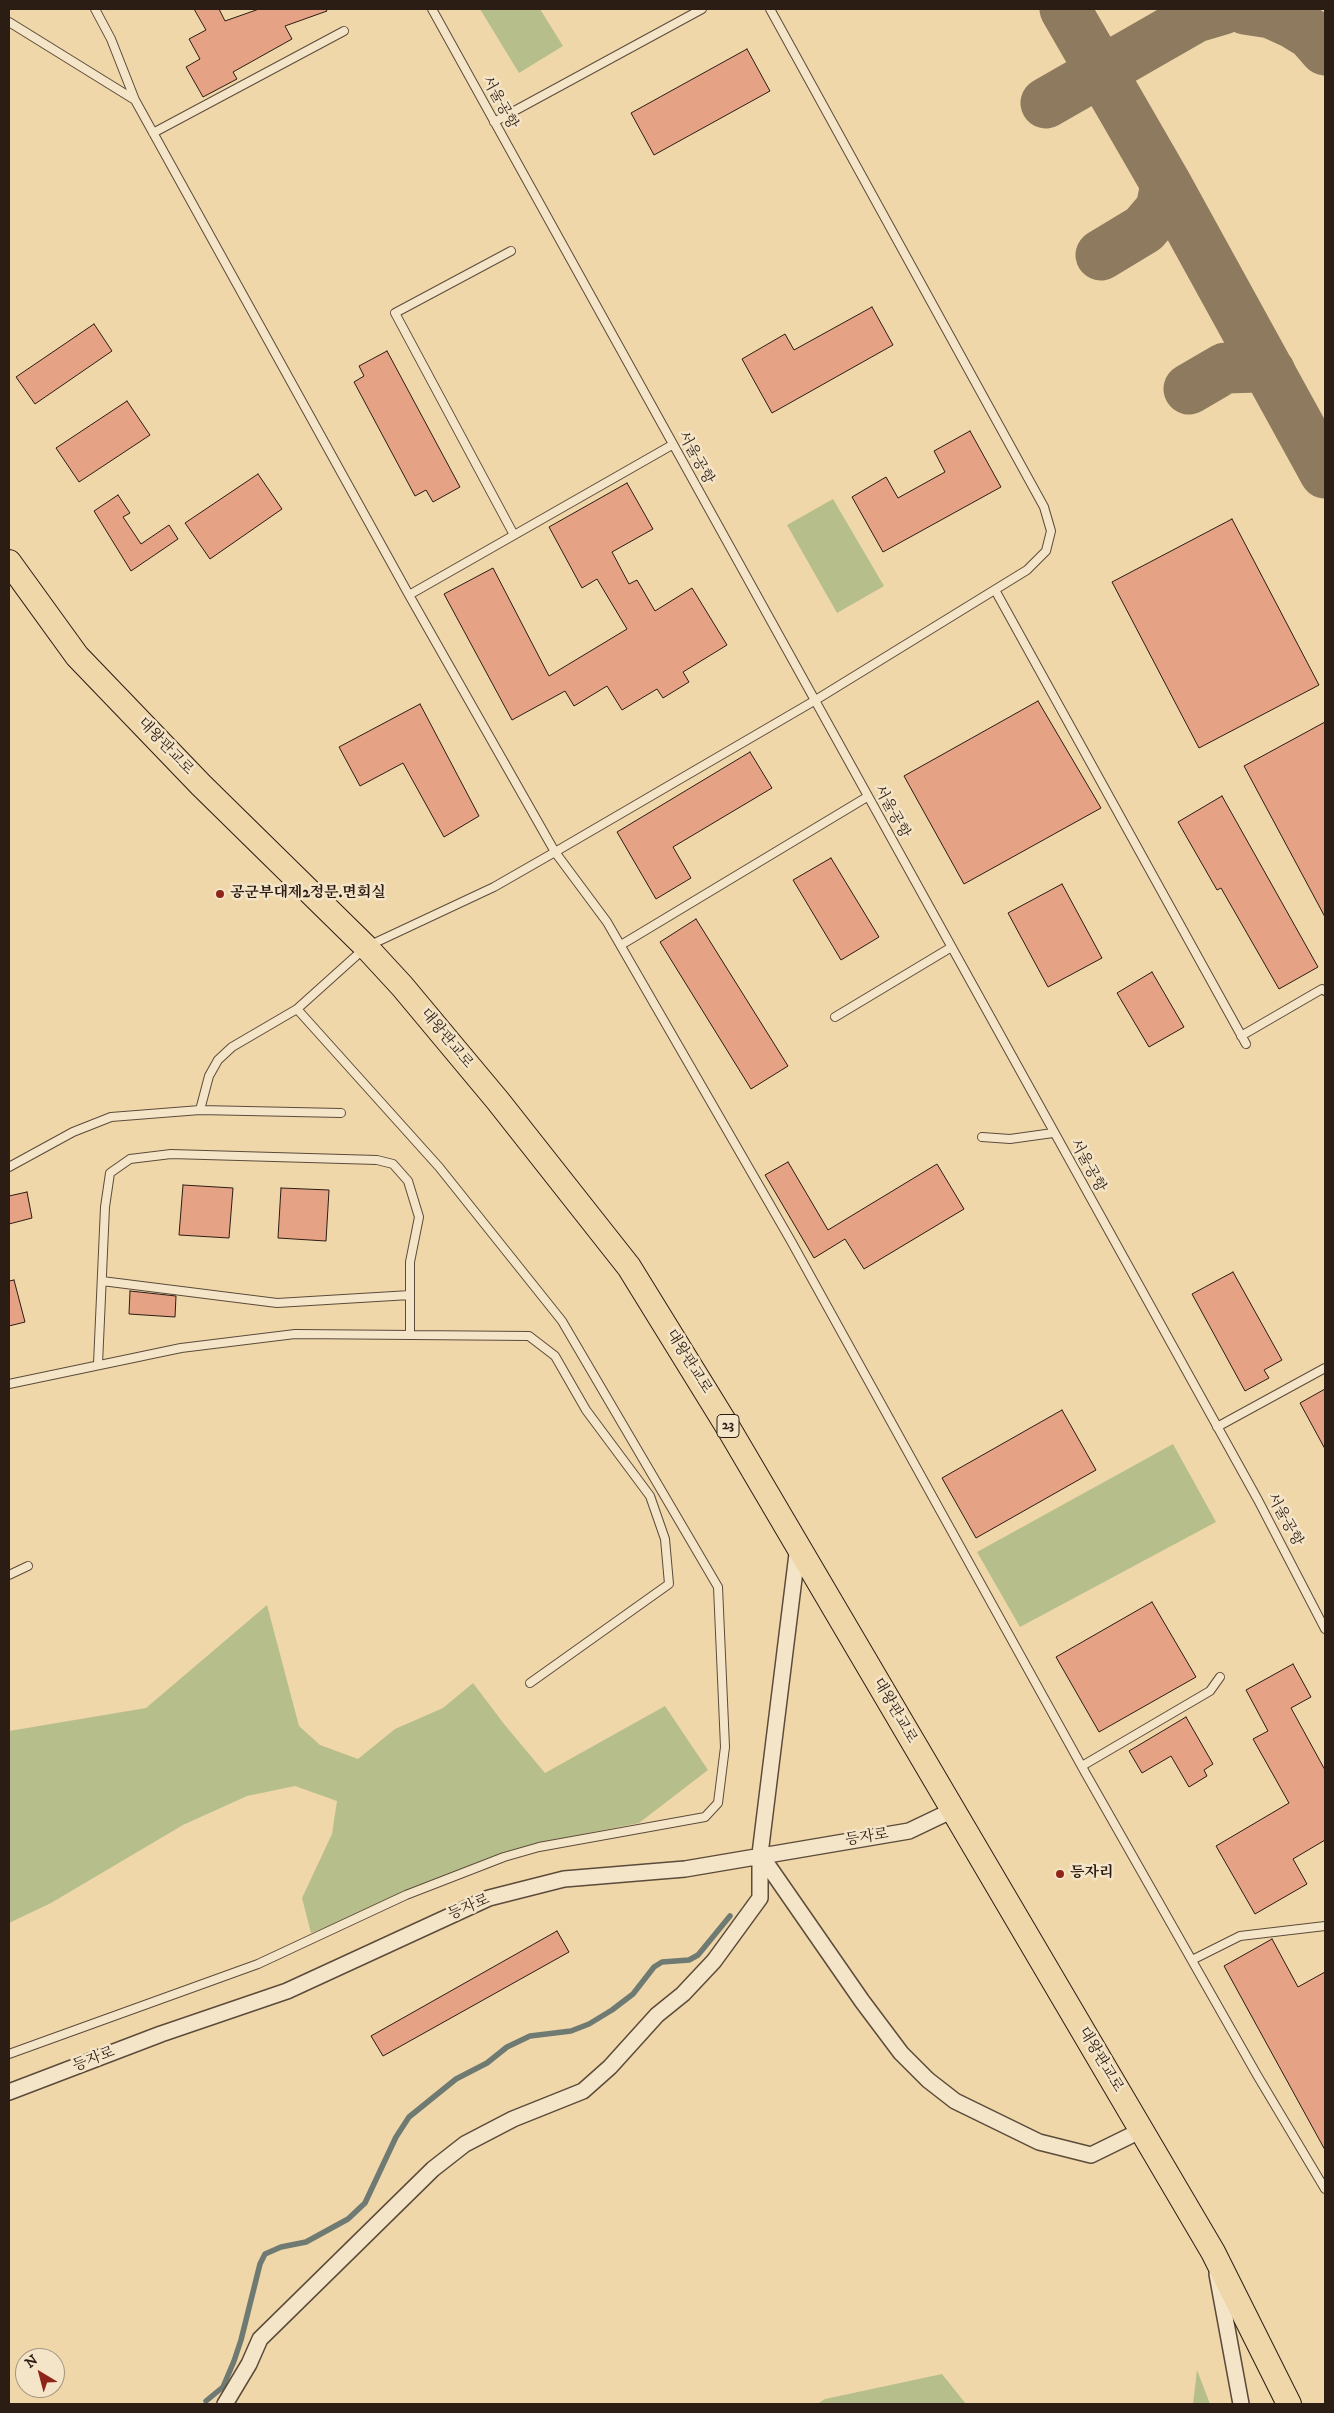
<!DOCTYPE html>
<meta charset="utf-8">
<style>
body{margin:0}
#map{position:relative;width:1334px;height:2413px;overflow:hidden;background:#efd7aa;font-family:"IM FELL DW Pica",serif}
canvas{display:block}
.frame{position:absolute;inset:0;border:10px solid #2b1c14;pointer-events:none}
.north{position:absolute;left:15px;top:2348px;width:50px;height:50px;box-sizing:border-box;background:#f5e5c8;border:1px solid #a49580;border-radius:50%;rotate:323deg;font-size:14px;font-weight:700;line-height:20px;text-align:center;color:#2b1c14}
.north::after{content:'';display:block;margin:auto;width:18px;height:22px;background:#8f2418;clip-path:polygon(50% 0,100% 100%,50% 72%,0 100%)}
</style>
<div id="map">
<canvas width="1334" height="2413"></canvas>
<div class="frame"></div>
<div class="north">N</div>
</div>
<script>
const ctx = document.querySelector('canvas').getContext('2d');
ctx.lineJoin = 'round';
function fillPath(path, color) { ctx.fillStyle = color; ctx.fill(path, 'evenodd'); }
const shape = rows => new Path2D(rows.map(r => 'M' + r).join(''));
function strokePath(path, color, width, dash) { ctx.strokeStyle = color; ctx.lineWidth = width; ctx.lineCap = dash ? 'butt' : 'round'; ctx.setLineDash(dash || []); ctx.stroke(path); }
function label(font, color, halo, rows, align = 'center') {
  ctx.font = font + ' "IM FELL DW Pica","Noto Serif KR",serif'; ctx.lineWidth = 5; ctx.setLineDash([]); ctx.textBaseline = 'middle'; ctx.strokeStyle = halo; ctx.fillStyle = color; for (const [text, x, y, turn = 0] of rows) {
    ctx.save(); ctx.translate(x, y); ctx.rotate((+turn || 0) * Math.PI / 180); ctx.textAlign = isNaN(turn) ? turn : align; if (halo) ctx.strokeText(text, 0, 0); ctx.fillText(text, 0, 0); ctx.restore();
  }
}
const green = shape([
 [480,9,540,9,563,46,519,73],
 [833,499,884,586,837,613,787,525],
 [1173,1444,1216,1522,1020,1627,977,1552],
 [267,1605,299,1726,320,1745,358,1759,395,1729,443,1708,473,1683,504,1724,545,1773,665,1706,708,1770,639,1823,552,1840,494,1866,311,1933,302,1898,332,1834,337,1801,295,1786,247,1796,183,1825,51,1903,9,1923,9,1731,146,1708],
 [1197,2370,1210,2404,1193,2404],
 [942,2374,966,2404,817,2404,825,2399]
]);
const stream = shape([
 [206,2401,223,2387,234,2361,241,2340,260,2264,265,2254,281,2247,306,2242,348,2219,365,2203,396,2137,409,2117,456,2079,487,2063,507,2047,530,2036,571,2031,589,2024,612,2010,633,1994,654,1967,662,1962,689,1960,698,1955,730,1916]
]);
const taxiway = shape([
 [1065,9,1166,184,1325,473],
 [1245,9,1271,13,1293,23,1311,34,1325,50],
 [1046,103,1196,17,1223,9],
 [1101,255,1144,229,1161,209,1166,184],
 [1189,389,1225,368,1259,367,1270,372]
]);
const building = shape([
 [194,9,219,9,225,21,259,9,326,9,327,11,285,26,292,39,233,72,237,79,203,97,186,67,200,59,189,39,206,30,194,9],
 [747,49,770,91,654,155,631,113,747,49],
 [872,307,893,345,772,413,742,359,785,334,794,350,872,307],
 [94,324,112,351,35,404,16,377,94,324],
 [387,351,460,487,433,502,426,490,415,496,354,382,364,376,359,366,387,351],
 [127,401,150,435,79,482,56,448,127,401],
 [970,431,1001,487,883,552,852,497,886,477,898,498,945,472,934,451,970,431],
 [258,474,282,509,210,559,185,523,258,474],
 [627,483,653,529,612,552,629,584,637,580,655,611,692,588,727,645,683,672,689,682,663,698,657,689,622,710,607,686,574,706,565,691,512,720,444,594,493,568,549,676,627,629,597,579,582,588,549,527,627,483],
 [118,495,130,513,123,517,141,544,169,525,178,539,131,571,94,511,118,495],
 [1232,519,1319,685,1199,748,1112,582,1232,519],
 [1038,701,1101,808,964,884,904,776,1038,701],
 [420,704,479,816,444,837,403,763,360,786,339,747,420,704],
 [1325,722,1325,917,1244,766,1325,722],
 [750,752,772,788,673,847,691,878,656,899,617,832,750,752],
 [1222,796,1318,967,1279,989,1221,888,1217,890,1178,822,1222,796],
 [831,858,879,937,841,960,793,880,831,858],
 [1062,884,1102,958,1048,987,1008,913,1062,884],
 [696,919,788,1066,751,1089,660,942,696,919],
 [1152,972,1184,1027,1149,1047,1117,993,1152,972],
 [788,1162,828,1230,937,1164,964,1209,864,1269,845,1239,814,1258,765,1175,788,1162],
 [183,1185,233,1188,229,1238,179,1235,183,1185],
 [281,1188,329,1190,326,1241,278,1238,281,1188],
 [27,1192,32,1218,9,1224,9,1196,27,1192],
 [1233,1272,1282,1360,1264,1370,1269,1378,1245,1391,1192,1294,1233,1272],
 [14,1280,25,1322,9,1326,9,1281,14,1280],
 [130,1291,176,1296,175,1317,129,1314,130,1291],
 [1325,1389,1325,1449,1300,1403,1325,1389],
 [1062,1410,1096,1470,976,1538,942,1478,1062,1410],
 [1152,1602,1196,1677,1099,1732,1056,1657,1152,1602],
 [1293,1664,1311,1697,1291,1708,1325,1770,1325,1840,1293,1859,1307,1884,1255,1914,1216,1846,1289,1803,1253,1739,1268,1731,1246,1690,1293,1664],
 [1186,1717,1213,1764,1204,1770,1207,1776,1189,1787,1171,1756,1142,1773,1129,1751,1186,1717],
 [557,1931,569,1952,383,2056,371,2036,557,1931],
 [1272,1939,1298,1987,1325,1972,1325,2150,1224,1966,1272,1939]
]);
const service = shape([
 [95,9,111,39,135,100],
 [432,9,1258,1500,1325,1629],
 [9,22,135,100,409,595,555,852,607,922,791,1241,1086,1774,1257,2075,1325,2189],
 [494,122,702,9],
 [153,133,344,31],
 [511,251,395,313,514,535],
 [995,590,1246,1044],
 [409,595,672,445],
 [621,945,867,797],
 [835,1017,950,948],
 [1241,1036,1322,989,1325,991],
 [200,1110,209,1076,218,1060,232,1047,297,1009,366,947,494,887,555,852,814,701,1027,570,1046,551,1051,531,1044,507,770,9],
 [982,1137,1010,1139,1053,1133],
 [9,1167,73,1132,111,1117,200,1110,341,1113],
 [102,1281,277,1303,410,1295],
 [98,1364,105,1207,110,1173,130,1159,171,1154,377,1160,393,1164,408,1181,419,1217,410,1262,410,1335],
 [9,1384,181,1348,295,1334,529,1336,555,1356,586,1410,650,1496,665,1539,669,1584,530,1683],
 [1217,1427,1325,1368],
 [9,1575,28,1566],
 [1082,1766,1210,1691,1220,1677],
 [1192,1960,1240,1936,1325,1926],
 [9,2054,258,1964,406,1895,504,1857,539,1847,705,1817,718,1803,725,1747,718,1587,562,1321,439,1167,297,1009]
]);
const minor = shape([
 [760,1854,862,2001,901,2053,928,2080,955,2101,1039,2142,1091,2155,1142,2130],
 [9,2092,161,2034,287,1991,489,1898,564,1879,685,1869,909,1831,953,1810],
 [1217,2274,1241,2404],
 [225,2404,249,2364,260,2339,433,2169,465,2144,513,2119,583,2091,610,2067,657,2015,683,1994,714,1961,760,1898,760,1854,798,1546]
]);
const primary = shape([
 [9,562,77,656,201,785,366,947,402,986,498,1101,629,1267,729,1429,1213,2252,1289,2404]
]);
const markers = [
 [220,894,5,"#8f2418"],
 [1060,1874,5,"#8f2418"]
];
const shields = [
 [728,1426,22]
];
const shieldNames = [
 ["23",728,1426]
];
const streetNames = [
 ["서울공항",499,103,61],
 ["서울공항",695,458,61],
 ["대왕판교로",165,747,46],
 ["서울공항",891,812,61],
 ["대왕판교로",446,1039,50],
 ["서울공항",1087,1166,61],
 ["대왕판교로",688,1362,58],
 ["서울공항",1284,1520,61],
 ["대왕판교로",894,1711,60],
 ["등자로",867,1838,-9],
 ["등자로",469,1908,-23],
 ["등자로",94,2060,-21],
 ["대왕판교로",1100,2060,59]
];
const poiNames = [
 ["공군부대제2정문.면회실",230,894],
 ["등자리",1070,1874]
];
fillPath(green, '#b6bf8b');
strokePath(stream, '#6e7a72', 5.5);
strokePath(taxiway, '#8d7a5f', 51);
fillPath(building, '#e5a284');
strokePath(building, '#2b1c14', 1);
strokePath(service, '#5c4b3a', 10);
strokePath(minor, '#5c4b3a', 18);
strokePath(primary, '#2b1c14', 26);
strokePath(service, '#f5e5c8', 8);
strokePath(minor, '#f5e5c8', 15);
strokePath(primary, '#efd7aa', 24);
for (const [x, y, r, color] of markers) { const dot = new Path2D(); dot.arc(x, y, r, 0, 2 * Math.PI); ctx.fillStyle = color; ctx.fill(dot); strokePath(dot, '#f5e5c8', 2); }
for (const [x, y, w] of shields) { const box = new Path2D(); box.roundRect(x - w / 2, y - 11.5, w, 23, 4); ctx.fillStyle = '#f5e5c8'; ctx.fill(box); strokePath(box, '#2b1c14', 1); }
label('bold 14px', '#2b1c14', null, shieldNames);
label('15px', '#2b1c14', '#f5e5c8', streetNames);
label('bold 15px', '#2b1c14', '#f5e5c8', poiNames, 'left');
</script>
